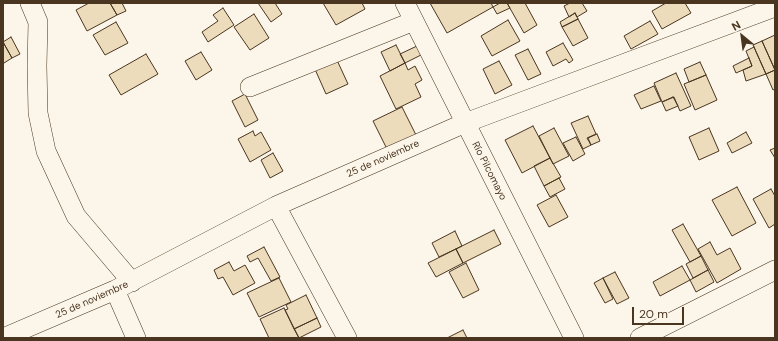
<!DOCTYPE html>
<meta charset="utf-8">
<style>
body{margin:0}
#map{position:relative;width:778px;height:341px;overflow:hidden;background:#fbf6e9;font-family:"DM Sans",sans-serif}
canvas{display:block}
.frame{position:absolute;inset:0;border:4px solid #4a3520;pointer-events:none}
.north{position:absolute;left:722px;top:16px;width:40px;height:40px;-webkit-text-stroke:3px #fbf6e9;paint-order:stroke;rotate:331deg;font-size:11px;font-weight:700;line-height:16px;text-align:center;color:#4a3520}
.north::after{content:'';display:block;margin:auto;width:14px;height:18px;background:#4a3520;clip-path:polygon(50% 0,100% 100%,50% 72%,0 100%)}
.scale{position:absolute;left:632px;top:307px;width:52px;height:18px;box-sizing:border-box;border:2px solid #4a3520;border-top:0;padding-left:5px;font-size:12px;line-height:14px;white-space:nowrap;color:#4a3520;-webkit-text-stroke:3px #fbf6e9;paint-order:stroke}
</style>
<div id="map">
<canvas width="778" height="341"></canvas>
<div class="frame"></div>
<div class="north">N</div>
<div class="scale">20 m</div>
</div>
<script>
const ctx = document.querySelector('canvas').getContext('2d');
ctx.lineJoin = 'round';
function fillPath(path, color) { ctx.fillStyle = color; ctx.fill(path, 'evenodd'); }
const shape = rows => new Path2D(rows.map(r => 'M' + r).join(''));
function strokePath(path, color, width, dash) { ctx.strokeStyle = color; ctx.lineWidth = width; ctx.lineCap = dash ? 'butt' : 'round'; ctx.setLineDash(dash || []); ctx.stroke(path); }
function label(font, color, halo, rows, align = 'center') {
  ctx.font = font + ' "DM Sans",sans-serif'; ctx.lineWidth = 3; ctx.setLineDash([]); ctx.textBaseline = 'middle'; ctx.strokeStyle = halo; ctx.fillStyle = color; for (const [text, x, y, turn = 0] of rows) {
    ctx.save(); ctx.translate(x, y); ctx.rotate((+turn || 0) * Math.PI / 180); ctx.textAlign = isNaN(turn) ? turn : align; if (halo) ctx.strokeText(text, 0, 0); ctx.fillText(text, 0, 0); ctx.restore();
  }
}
const building = shape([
 [89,3,110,3,117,15,87,31,76,10,89,3],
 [110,3,122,3,126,11,117,15,110,3],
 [258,3,275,3,282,14,271,22,258,3],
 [323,3,362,3,365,9,336,25,323,3],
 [430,3,491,3,493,7,447,33,430,3],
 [500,3,507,3,510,8,497,14,493,7,500,3],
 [507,3,525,3,537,25,524,33,507,3],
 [570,3,582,3,587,11,577,17,575,13,569,17,564,6,570,3],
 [666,3,685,3,691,13,662,29,652,11,666,3],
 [223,8,234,25,208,42,202,32,218,21,213,15,223,8],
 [575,13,578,19,562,27,560,22,575,13],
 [254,14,269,38,250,50,234,27,254,14],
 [578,19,588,38,573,46,562,27,578,19],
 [508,20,520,41,492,56,481,36,508,20],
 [650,21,658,34,631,49,624,36,650,21],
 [116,22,128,43,105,55,93,35,116,22],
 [775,35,775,70,762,41,775,35],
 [11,37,20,54,12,58,3,42,11,37],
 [762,41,775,70,766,74,753,45,762,41],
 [3,42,12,58,4,63,3,61,3,42],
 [563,43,573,60,569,63,566,59,553,66,546,52,563,43],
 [396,45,405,63,390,71,381,52,396,45],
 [417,46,421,55,405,63,400,54,417,46],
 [754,47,766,74,746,81,743,70,752,66,746,51,754,47],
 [528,49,541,74,528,80,515,55,528,49],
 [201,52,212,70,196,80,185,61,201,52],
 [146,54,158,74,121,95,109,75,146,54],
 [336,58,348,84,326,94,314,67,336,58],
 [749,58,752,66,736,73,733,66,749,58],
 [499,61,512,85,495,94,483,69,499,61],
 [700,62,706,75,689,82,684,69,700,62],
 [405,63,408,70,415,66,422,80,415,84,421,97,396,109,380,76,405,63],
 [775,70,775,89,773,90,766,74,775,70],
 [676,73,691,106,680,111,674,97,662,102,654,83,676,73],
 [706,75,717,100,695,110,684,84,706,75],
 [654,86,661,101,641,109,634,95,654,86],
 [245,94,258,120,245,127,232,101,245,94],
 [673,97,678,106,666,111,662,102,673,97],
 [402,107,419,141,390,155,373,121,402,107],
 [588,116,596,134,587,138,591,145,583,149,571,123,588,116],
 [533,126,550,158,522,173,505,140,533,126],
 [554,128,569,156,553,164,539,136,554,128],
 [709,128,719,151,699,160,689,137,709,128],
 [253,131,255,136,261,132,271,150,250,162,238,139,253,131],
 [746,132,752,143,732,153,727,143,746,132],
 [597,134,600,141,591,145,588,138,597,134],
 [576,137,585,154,573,161,563,143,576,137],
 [775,148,775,158,770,150,775,148],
 [273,153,283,171,270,178,261,160,273,153],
 [550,158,561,177,544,186,534,166,550,158],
 [559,178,565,189,550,197,544,186,559,178],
 [737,187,756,223,732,236,712,200,737,187],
 [771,189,775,196,775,224,769,228,753,199,771,189],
 [556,195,568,217,549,227,537,205,556,195],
 [683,224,701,256,690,262,672,230,683,224],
 [494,230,501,244,463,263,456,249,494,230],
 [455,231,462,246,439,257,432,243,455,231],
 [710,242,717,255,730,248,741,269,717,283,698,249,710,242],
 [264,247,280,277,271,281,258,258,250,262,247,256,264,247],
 [456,249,463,263,436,277,428,263,456,249],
 [701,256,708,270,693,278,686,264,701,256],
 [229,262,234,271,245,265,255,283,233,295,223,277,218,279,214,270,229,262],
 [466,263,479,290,463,298,449,272,466,263],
 [682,266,690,280,660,296,653,282,682,266],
 [708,270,714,282,696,292,690,280,708,270],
 [615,272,629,298,617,304,603,278,615,272],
 [279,278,291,302,259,317,247,293,279,278],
 [603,278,613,299,605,303,594,283,603,278],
 [306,295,317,318,294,329,285,310,288,309,286,305,306,295],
 [284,308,299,338,269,338,260,319,284,308],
 [317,318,321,327,299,338,294,329,317,318],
 [463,330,467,338,447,338,463,330]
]);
const minor = shape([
 [30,3,38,22,37,66,38,113,46,151,76,216,132,282],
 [405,3,574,338],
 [250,87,414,21],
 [276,206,347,338],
 [115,290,136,338],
 [3,338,115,290,276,206,465,123,775,7],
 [640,338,775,270]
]);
const streetNames = [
 ["25 de noviembre",383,159,-24],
 ["Río Pilcomayo",489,171,63],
 ["25 de noviembre",92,300,-24]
];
fillPath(building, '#ecdcbc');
strokePath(building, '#4a3520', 1);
strokePath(minor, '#4a3520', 20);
strokePath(minor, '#fbf6e9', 19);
label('10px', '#4a3520', '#fbf6e9', streetNames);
</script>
